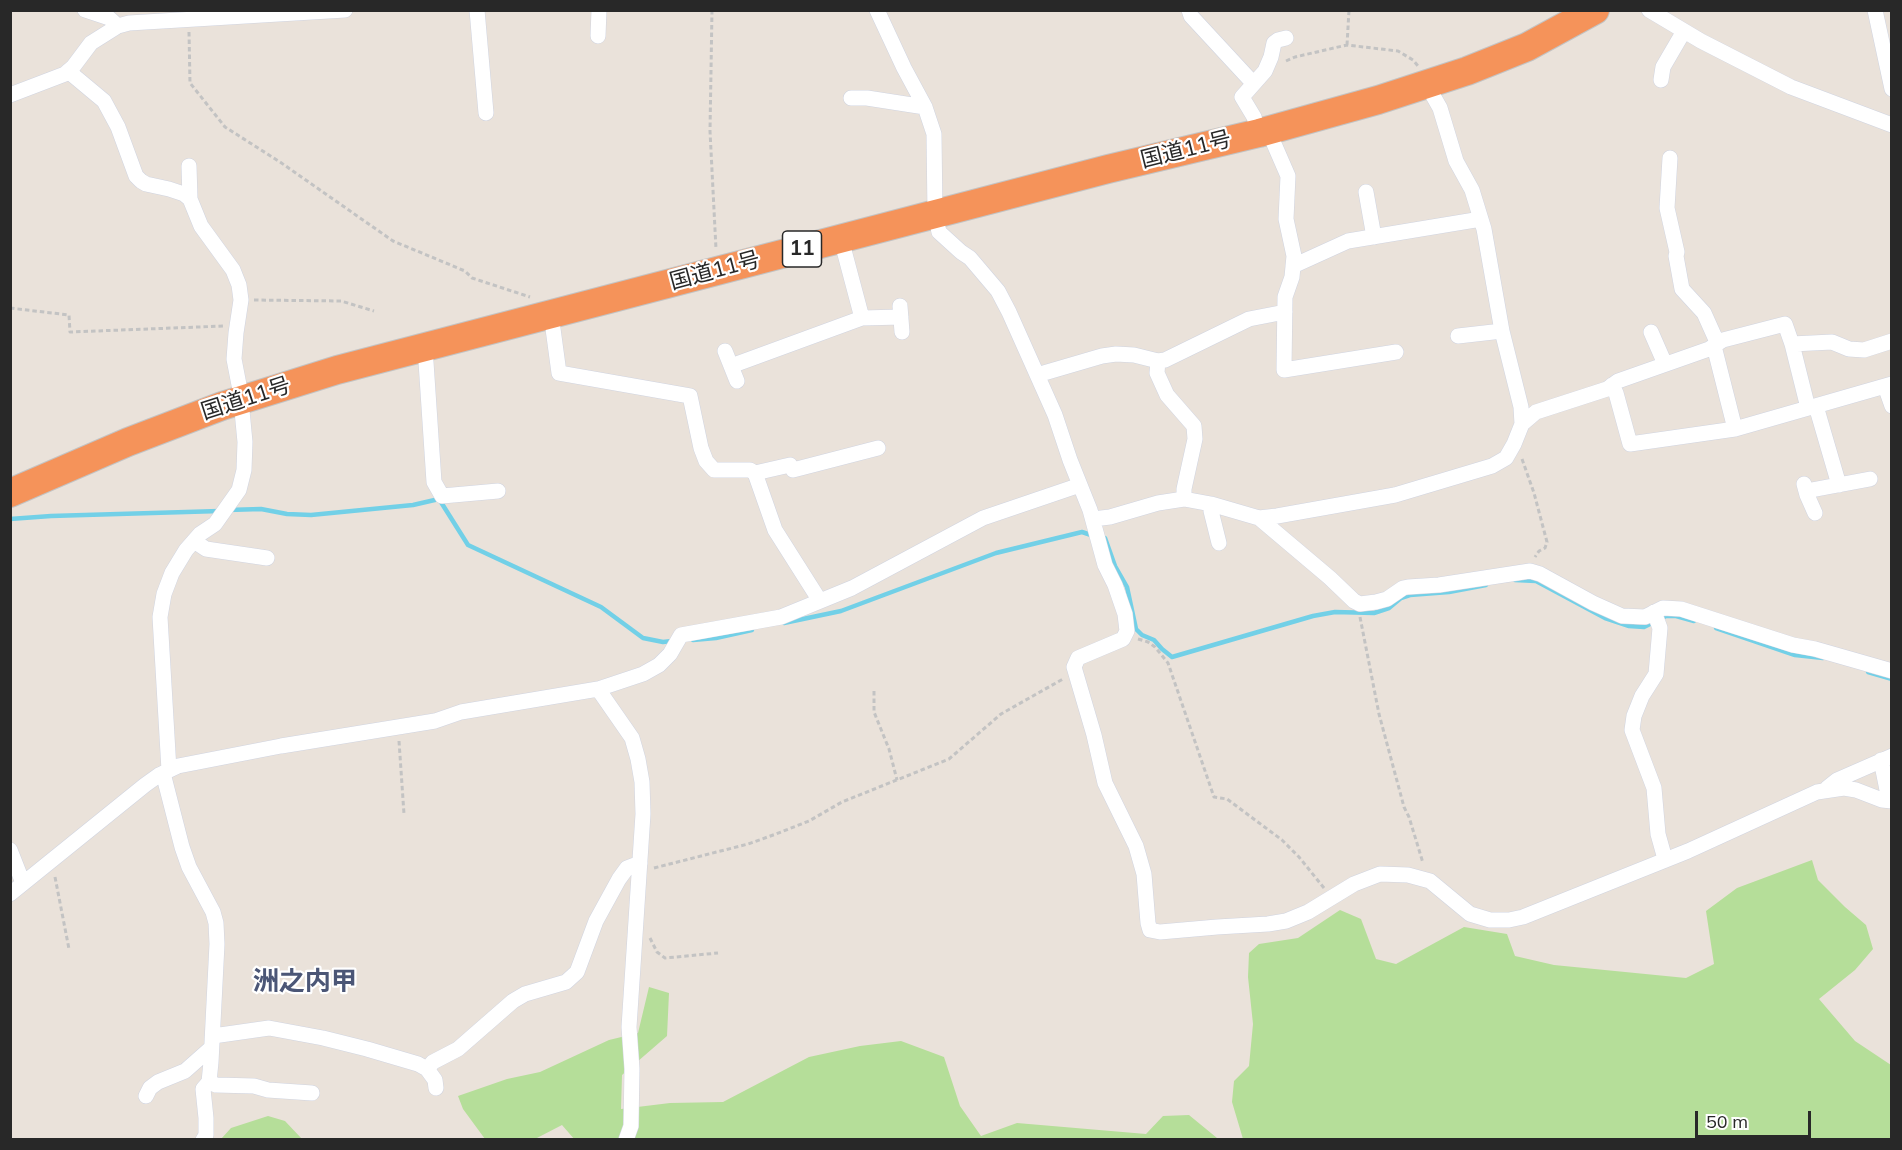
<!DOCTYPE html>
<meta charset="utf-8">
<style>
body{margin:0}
#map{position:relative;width:1902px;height:1150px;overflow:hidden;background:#eae2da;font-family:Mulish,sans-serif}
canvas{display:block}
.frame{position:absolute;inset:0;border:12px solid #282828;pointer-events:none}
.scale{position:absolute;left:1695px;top:1111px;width:116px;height:27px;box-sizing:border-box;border:3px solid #282828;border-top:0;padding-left:8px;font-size:18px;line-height:21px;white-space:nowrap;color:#282828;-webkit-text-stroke:4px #fff;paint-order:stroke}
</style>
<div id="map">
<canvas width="1902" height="1150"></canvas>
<div class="frame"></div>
<div class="scale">50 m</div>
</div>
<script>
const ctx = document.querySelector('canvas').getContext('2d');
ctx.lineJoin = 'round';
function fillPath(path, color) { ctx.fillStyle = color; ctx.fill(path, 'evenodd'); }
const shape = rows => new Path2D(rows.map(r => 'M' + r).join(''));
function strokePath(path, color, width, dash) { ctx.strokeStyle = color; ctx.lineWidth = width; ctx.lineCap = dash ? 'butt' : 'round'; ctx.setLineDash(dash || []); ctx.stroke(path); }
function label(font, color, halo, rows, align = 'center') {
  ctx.font = font + ' Mulish,"Noto Sans JP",sans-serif'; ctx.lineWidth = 4.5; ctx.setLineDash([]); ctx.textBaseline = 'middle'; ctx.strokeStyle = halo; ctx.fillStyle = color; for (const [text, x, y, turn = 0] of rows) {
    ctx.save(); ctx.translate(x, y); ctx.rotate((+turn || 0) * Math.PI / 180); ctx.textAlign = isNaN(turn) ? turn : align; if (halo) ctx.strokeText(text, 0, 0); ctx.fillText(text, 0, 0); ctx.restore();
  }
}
const green = shape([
 [1812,860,1818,880,1845,907,1866,925,1873,949,1855,970,1819,999,1855,1041,1891,1065,1891,1139,1243,1139,1232,1102,1234,1081,1249,1066,1253,1024,1248,977,1249,953,1259,944,1298,938,1340,910,1361,919,1376,959,1396,964,1464,927,1507,934,1515,956,1554,965,1686,978,1714,964,1706,911,1737,888],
 [649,987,669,993,667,1036,622,1075,621,1109,670,1103,723,1102,809,1057,860,1046,901,1041,944,1057,960,1106,981,1136,1017,1123,1146,1134,1163,1116,1189,1115,1217,1138,1241,1139,575,1140,562,1125,535,1139,485,1139,463,1109,458,1096,507,1079,540,1072,609,1040,638,1033],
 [268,1116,285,1121,302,1139,221,1139,231,1128]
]);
const stream = shape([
 [228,510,261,509,287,514,311,515,413,505,439,499,468,545,601,607,643,638,663,642,672,641],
 [10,519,51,516,220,511],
 [1105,538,1115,566,1127,587,1136,629,1142,635,1154,640,1162,649,1172,657,1313,616,1335,612,1374,613,1389,608,1401,598,1410,595,1449,592,1486,585],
 [1515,580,1536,581,1605,618,1629,626,1644,627,1666,616,1676,616,1694,621],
 [784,623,841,611,996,553,1082,532,1094,536],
 [1716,628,1795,655,1823,658],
 [693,640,716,638,752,630],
 [1868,672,1892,679]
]);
const path = shape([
 [712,10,710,131,716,249],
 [189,32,190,83,225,127,280,162,393,241,465,271,472,278,530,297],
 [1347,45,1349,10],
 [1286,61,1295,57,1347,45,1398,51,1413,60,1418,66],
 [254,300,341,301,374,311],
 [10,308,69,315,70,332,224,326],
 [1522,459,1534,493,1547,542,1545,548,1539,551,1535,557],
 [1360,617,1379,714,1404,807,1409,817,1423,863],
 [1138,639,1148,642,1155,647,1168,663,1214,797,1227,799,1282,840,1299,857,1324,888],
 [874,691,874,712,889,749,897,780],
 [399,741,404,814],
 [654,868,748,844,776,834,809,821,842,802,949,759,1001,714,1063,679],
 [55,877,69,949],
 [650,938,657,952,665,958,718,953]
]);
const street = shape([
 [85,10,109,18,118,26],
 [477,10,486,113],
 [877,10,904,68,925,107,934,134,935,214,939,232,961,252,970,258,998,291,1009,312,1055,415,1070,460,1090,510,1105,565,1115,585,1125,614,1127,631,1123,639,1078,658,1074,667,1094,735,1105,783,1136,846,1144,874,1148,923,1150,930,1160,932,1217,927,1268,924,1286,921,1308,912,1354,884,1380,874,1408,875,1430,881,1470,914,1490,920,1509,920,1523,917,1688,851,1817,792,1844,788,1856,790,1882,800,1892,801],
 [1189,10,1191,16,1253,83],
 [1649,10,1701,41,1791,87,1892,125],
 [1875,10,1892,89],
 [598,36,599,10],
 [68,71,104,101,118,127,136,176,141,181,146,184,169,189,184,194,190,199],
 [1661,80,1663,67,1684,31],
 [10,95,65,74,73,67,91,43,118,26,129,23,345,10],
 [851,98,867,98,925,107],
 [1268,130,1288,176,1286,219,1294,256,1292,277,1285,297,1284,370,1396,352],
 [1259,133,1254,117,1242,97,1265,71,1271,57,1274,43,1278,40,1286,38],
 [1670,158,1667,208,1677,252,1676,256,1682,289,1704,313,1717,342],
 [1366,192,1374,237],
 [841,239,862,318],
 [1293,266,1348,241,1481,219],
 [900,306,902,332],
 [551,314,559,373,690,396,701,448,706,461,714,470,750,470,755,473,775,530,820,601],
 [1651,332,1665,364],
 [1458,336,1502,331],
 [1792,344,1832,342,1849,349,1864,350,1892,341],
 [1714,346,1735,429],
 [425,347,434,482,442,496,498,491],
 [725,351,737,381],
 [1158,361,1157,373,1167,395,1194,426,1195,439,1184,489,1184,499],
 [731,366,862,318,901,317],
 [1037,375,1102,356,1116,354,1134,355,1158,361,1165,360,1249,319,1285,312],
 [1612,385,1616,393,1630,444,1735,429,1892,384],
 [1885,386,1892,406],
 [1816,406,1839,485],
 [1522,424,1536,412,1607,389,1618,381,1709,349,1723,340,1785,324,1792,344,1808,408],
 [755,473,790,465,793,470,878,448],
 [1804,484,1807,495,1815,513],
 [1806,491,1870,479],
 [1211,504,1211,511,1219,543],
 [1259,518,1330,578,1354,601,1360,604,1376,602,1387,599,1403,588,1408,587,1439,585,1530,571,1540,574,1593,603,1622,616,1645,617,1663,608,1681,609,1793,645,1815,649,1892,671],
 [1093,519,1110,517,1158,503,1184,499,1211,504,1259,518,1277,516,1395,495,1492,466,1506,458,1514,444,1522,424,1521,407,1502,331,1484,229,1472,190,1456,161,1440,108,1427,85],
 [194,541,206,549,267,558],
 [1654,612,1660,628,1656,674,1642,696,1634,716,1632,730,1654,788,1658,834,1665,859],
 [598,689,632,738,638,759,642,782,643,814,629,1027,632,1069,631,1126,626,1140],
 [1881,760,1889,800],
 [169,770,160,617,164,594,172,573,186,550,200,534,215,524,239,490,244,470,245,442,240,390,234,359,236,333,241,300,239,285,233,270,201,226,190,199,189,166],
 [163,773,182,847,189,867,213,912,216,923,217,944,211,1062,209,1082,203,1089,206,1118,206,1135,203,1140],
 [1827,788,1837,780,1892,756],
 [10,850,23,883],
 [10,894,145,785,159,775,178,766,281,746,435,721,461,712,598,689,643,674,659,665,670,654,681,635,781,617,852,588,983,518,1080,485],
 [213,1036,269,1028,323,1038,367,1049,418,1064,427,1069,435,1080,436,1088],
 [427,1069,433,1062,458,1049,513,1001,525,994,566,982,577,972,596,921,619,879,627,868,640,863],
 [209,1082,216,1085,254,1086,268,1090,312,1093],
 [146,1096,150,1088,158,1082,185,1071,211,1048]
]);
const highway = shape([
 [10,493,128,442,222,406,337,370,1108,169,1259,133,1378,100,1467,71,1527,47,1595,10]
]);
const shields = [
 [802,249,39]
];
const shieldNames = [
 ["11",802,249]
];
const streetNames = [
 ["国道11号",1186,150,-14],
 ["国道11号",715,271,-15],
 ["国道11号",246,399,-18]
];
const quarterNames = [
 ["洲之内甲",305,982]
];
fillPath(green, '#b5de99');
strokePath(stream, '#72d0e7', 4.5);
strokePath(street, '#d0d4e0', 16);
strokePath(highway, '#c3c3c3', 30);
strokePath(path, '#c3c3c3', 3, [4.5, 3]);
strokePath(street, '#fff', 15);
strokePath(highway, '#f5935a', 28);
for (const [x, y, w] of shields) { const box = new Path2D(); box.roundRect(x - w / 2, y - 18, w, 36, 4.5); ctx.fillStyle = '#fff'; ctx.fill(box); strokePath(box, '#282828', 1.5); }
label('bold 21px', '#282828', null, shieldNames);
label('22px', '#282828', '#fff', streetNames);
label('bold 26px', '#4b5676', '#fff', quarterNames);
</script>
